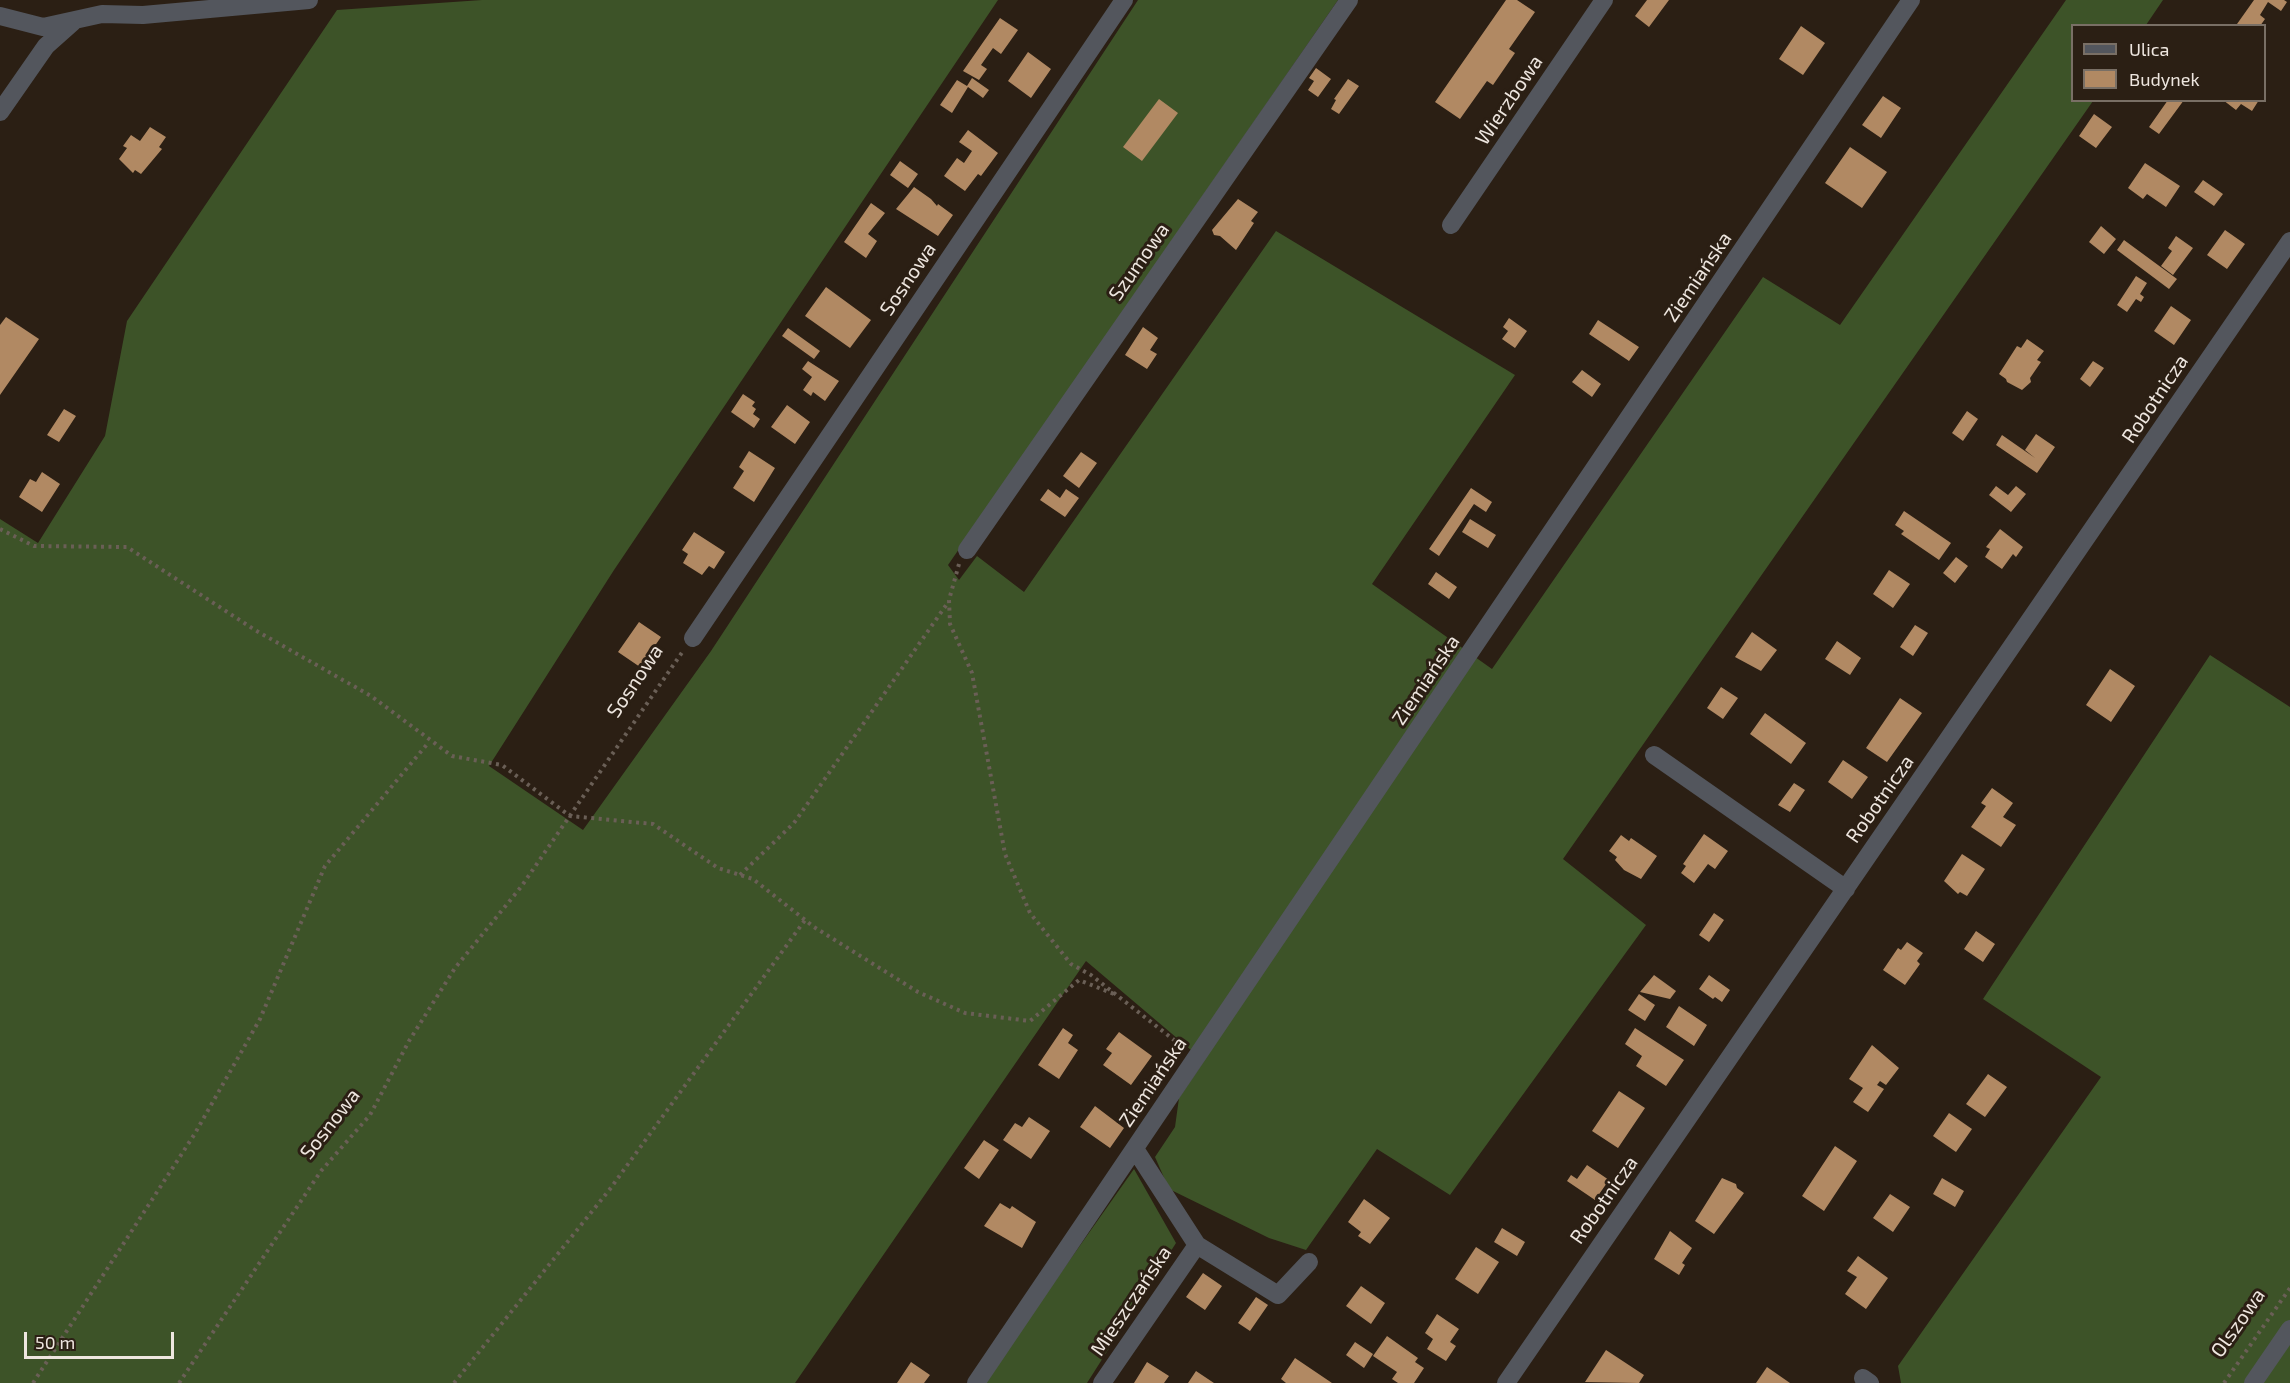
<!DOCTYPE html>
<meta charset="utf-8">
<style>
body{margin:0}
#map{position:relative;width:2290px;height:1383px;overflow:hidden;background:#2b1f14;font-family:"Exo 2",sans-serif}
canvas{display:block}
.legend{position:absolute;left:2071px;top:24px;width:195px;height:78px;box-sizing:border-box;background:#2b1f14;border:2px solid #796f65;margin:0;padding:8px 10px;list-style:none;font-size:18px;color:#eee6df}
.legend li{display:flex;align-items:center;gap:12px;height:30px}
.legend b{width:30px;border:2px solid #796f65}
.scale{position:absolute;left:24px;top:1332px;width:150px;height:27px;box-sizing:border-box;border:3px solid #eee6df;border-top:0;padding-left:8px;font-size:18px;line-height:21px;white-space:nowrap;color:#eee6df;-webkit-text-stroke:4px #2b1f14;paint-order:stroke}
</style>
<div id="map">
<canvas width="2290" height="1383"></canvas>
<ul class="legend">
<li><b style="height:8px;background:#53565d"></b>Ulica</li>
<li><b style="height:16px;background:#b18963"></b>Budynek</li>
</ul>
<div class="scale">50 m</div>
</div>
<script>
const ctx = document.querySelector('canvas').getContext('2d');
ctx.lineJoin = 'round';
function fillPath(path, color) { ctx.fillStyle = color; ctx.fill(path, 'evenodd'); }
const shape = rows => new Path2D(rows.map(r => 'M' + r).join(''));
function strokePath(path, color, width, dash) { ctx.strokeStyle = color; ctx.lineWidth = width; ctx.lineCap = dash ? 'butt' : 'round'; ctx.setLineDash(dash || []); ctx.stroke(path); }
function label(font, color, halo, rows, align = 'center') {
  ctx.font = font + ' "Exo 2",sans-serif'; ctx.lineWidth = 6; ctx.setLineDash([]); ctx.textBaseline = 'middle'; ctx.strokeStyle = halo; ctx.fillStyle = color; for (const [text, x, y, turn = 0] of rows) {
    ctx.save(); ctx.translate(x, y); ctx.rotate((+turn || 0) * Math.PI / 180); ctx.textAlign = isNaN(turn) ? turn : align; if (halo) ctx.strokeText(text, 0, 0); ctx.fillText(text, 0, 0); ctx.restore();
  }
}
const forest = shape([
 [482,0,998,0,614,570,489,766,583,830,711,651,1138,0,1338,0,948,565,959,580,977,556,1024,592,1276,231,1515,375,1372,584,1492,669,1763,277,1840,325,2066,0,2163,0,2146,25,2072,26,2072,100,2093,101,1563,859,1646,925,1450,1195,1377,1149,1306,1250,1269,1238,1169,1189,1155,1157,1175,1127,1179,1098,1204,1061,1086,961,795,1383,0,1383,0,519,38,543,105,436,127,321,337,10],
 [2210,655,2290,707,2290,1383,1901,1383,1898,1366,2101,1077,1983,999],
 [1134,1169,1176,1243,1087,1383,983,1383]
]);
const building = shape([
 [1506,0,1517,0,1535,12,1509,49,1515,53,1493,85,1487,81,1460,119,1435,102],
 [1647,0,1669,0,1649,27,1635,16],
 [2254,0,2284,0,2287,2,2281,11,2268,2,2260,15,2265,19,2260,26,2239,26,2237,24],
 [1000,18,1018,30,1001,54,993,48,981,65,987,69,979,80,963,71],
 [1801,26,1825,43,1803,75,1779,59],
 [1028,52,1051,69,1031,98,1008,81],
 [1316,68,1331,79,1318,97,1308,90,1314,81,1309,78],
 [972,78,989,90,983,98,968,87,952,113,940,105,957,80,967,86],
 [1348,79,1359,86,1339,114,1331,109,1336,100,1334,99],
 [1883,96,1901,108,1881,138,1862,125],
 [1159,99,1178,113,1142,161,1123,147],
 [2168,100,2184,100,2159,134,2149,127],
 [2223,100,2259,100,2252,111,2241,104,2236,110],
 [2094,114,2112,127,2096,148,2079,136],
 [150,127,166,137,159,147,162,149,141,174,135,170,133,173,119,159,127,148,123,146,131,135,140,141],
 [968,130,998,153,981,176,978,174,965,191,944,176,957,158,964,163,972,151,959,142],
 [1850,147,1887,172,1862,208,1825,183],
 [900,161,918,174,908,188,890,175],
 [2145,163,2180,186,2166,207,2147,194,2143,199,2128,188],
 [2203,180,2223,194,2214,206,2194,192],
 [914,187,931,199,937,206,938,204,953,215,938,236,896,209],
 [1238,199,1258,212,1251,221,1254,223,1236,250,1220,236,1214,235,1212,230],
 [871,203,885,213,868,234,877,241,866,258,844,242],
 [2101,226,2116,239,2104,254,2089,242],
 [2225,230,2245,244,2227,269,2207,255],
 [2176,236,2193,248,2173,275,2161,266,2172,251,2168,248],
 [2124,240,2177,279,2169,289,2117,250],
 [2136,276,2147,283,2140,294,2144,297,2141,302,2136,299,2127,312,2117,305],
 [826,287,871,320,850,348,805,316],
 [2171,306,2191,320,2174,345,2154,331],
 [6,317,39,339,0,395,0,325],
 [1509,318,1527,331,1515,348,1502,339,1508,331,1503,327],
 [1598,320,1639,347,1629,361,1589,334],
 [1143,327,1158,338,1150,350,1157,354,1147,369,1125,355],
 [788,328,820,351,814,359,782,336],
 [2027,339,2044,351,2037,360,2041,362,2030,378,2031,382,2022,390,2007,382,2006,379,1999,374,2017,346,2021,348],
 [808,361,839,381,825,401,813,392,811,396,803,390,812,377,802,369],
 [2093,361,2104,368,2090,387,2080,379],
 [1582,370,1601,384,1592,397,1572,382],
 [743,394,755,402,752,406,756,409,753,414,760,419,754,428,731,412],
 [787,405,810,422,795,444,771,427],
 [64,409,76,416,59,442,47,435],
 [1967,411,1978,419,1963,441,1952,433],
 [2036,434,2055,447,2037,473,1996,445,2002,435,2035,458,2025,450],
 [749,451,775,468,754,502,733,488,744,471,739,467],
 [1081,452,1097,463,1079,488,1063,476],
 [42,472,60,484,42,512,19,497,30,479,36,482],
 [1996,486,2008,495,2016,486,2026,494,2011,512,1989,495],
 [1471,488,1492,502,1486,512,1474,504,1439,556,1429,549],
 [1048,489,1060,498,1066,489,1079,498,1065,517,1040,500],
 [1904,511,1951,543,1939,560,1901,534,1904,531,1895,525],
 [1470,519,1496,535,1488,548,1462,532],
 [2000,529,2023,547,2016,557,2013,554,2002,569,1985,557,1990,549,1986,547],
 [694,532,725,552,714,569,709,566,702,575,683,563,688,554,682,550],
 [1956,557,1968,566,1955,583,1943,573],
 [1889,570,1910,584,1893,608,1873,594],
 [1436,572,1457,587,1449,599,1428,584],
 [639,622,661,637,640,667,618,652],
 [1915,625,1928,633,1913,656,1900,647],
 [1752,632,1777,650,1761,671,1735,657],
 [1837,641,1861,658,1850,675,1825,659],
 [2110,669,2135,686,2111,722,2086,705],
 [1721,687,1738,698,1723,719,1707,708],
 [1900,698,1922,713,1887,762,1866,748],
 [1765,713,1806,743,1791,764,1750,734],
 [1843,760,1868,777,1852,799,1828,782],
 [1794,783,1805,790,1790,812,1778,805],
 [1992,788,2013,803,2003,817,2016,825,2001,847,1971,827,1986,806,1981,803],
 [1704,834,1728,851,1715,869,1708,864,1694,883,1681,873,1686,866,1683,864],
 [1621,835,1629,841,1631,838,1657,856,1641,879,1624,870,1615,860,1617,857,1609,851],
 [1962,854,1985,869,1967,896,1960,892,1958,894,1944,881],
 [1714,913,1724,920,1709,942,1699,935],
 [1976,931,1995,944,1983,962,1964,949],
 [1907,942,1923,953,1917,961,1920,964,1905,985,1883,970,1898,948,1901,950],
 [1654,975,1676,991,1670,999,1640,992],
 [1709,975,1730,990,1722,1002,1715,997,1713,999,1699,989],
 [1639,994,1655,1005,1645,1021,1628,1010],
 [1679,1006,1707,1025,1694,1046,1666,1027],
 [1063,1028,1073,1035,1068,1043,1078,1050,1059,1079,1038,1065],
 [1635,1028,1684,1060,1666,1086,1636,1066,1642,1056,1625,1044],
 [1119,1032,1152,1056,1131,1085,1103,1065,1112,1053,1106,1049],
 [1872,1045,1899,1068,1886,1085,1880,1081,1877,1085,1884,1089,1868,1112,1853,1102,1863,1088,1849,1079],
 [1988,1074,2007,1087,1985,1117,1966,1104],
 [1619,1091,1645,1108,1618,1148,1592,1131],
 [1095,1106,1124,1128,1110,1148,1080,1127],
 [1949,1113,1972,1129,1956,1152,1933,1136],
 [1029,1117,1050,1131,1031,1159,1003,1140,1015,1123,1022,1127],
 [984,1140,999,1150,979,1179,964,1168],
 [1835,1146,1857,1161,1824,1211,1802,1196],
 [1587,1165,1609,1180,1595,1200,1567,1181,1571,1175,1577,1179],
 [1722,1178,1736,1184,1737,1188,1744,1193,1714,1234,1695,1221],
 [1942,1178,1964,1191,1955,1207,1933,1194],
 [1890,1194,1910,1207,1893,1232,1873,1218],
 [1364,1199,1390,1218,1370,1244,1358,1236,1361,1232,1348,1222],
 [1000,1203,1010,1209,1012,1206,1036,1222,1022,1248,984,1226],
 [1502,1228,1525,1242,1517,1256,1494,1242],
 [1670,1231,1692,1248,1682,1263,1685,1265,1679,1275,1654,1259],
 [1476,1247,1499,1262,1478,1294,1455,1279],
 [1858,1256,1888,1278,1866,1309,1845,1294,1857,1277,1847,1271],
 [1203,1273,1222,1286,1205,1310,1186,1297],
 [1361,1286,1385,1303,1371,1324,1346,1306],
 [1256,1297,1268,1305,1250,1331,1238,1323],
 [1437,1314,1459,1329,1450,1342,1456,1346,1446,1361,1427,1349,1433,1339,1425,1333],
 [1387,1336,1418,1358,1415,1362,1424,1368,1414,1383,1398,1383,1392,1379,1397,1372,1373,1356],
 [1355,1342,1373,1354,1364,1368,1346,1355],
 [1606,1350,1644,1375,1639,1383,1585,1382],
 [1295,1358,1332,1383,1286,1383,1281,1379],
 [911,1362,930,1375,924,1383,897,1383],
 [1147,1362,1169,1376,1164,1383,1134,1383],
 [1767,1367,1790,1383,1756,1383],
 [1196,1371,1214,1383,1188,1383]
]);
const path = shape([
 [0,529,34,546,127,547,255,630,371,696,452,756,502,765,570,816,653,824,718,868,753,879,814,927,918,992,965,1013,1030,1021,1079,980,1114,994],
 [959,564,949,600,950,624,972,673,1005,854,1030,913,1071,964,1091,975,1183,1047],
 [740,875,794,823,949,601],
 [33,1383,194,1135,260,1019,325,866,429,742],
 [179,1383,321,1171,370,1115,409,1041,455,968,521,887,683,651],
 [454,1383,610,1189,805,920],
 [2224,1383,2290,1288]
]);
const minor = shape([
 [0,16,43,27,102,14,143,15,309,0],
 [0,112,46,46,73,22],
 [1451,225,1604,0],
 [967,550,1349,0],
 [693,638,1124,0],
 [1654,755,1846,889],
 [1135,1149,1197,1245,1278,1295,1309,1262],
 [1863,1378,1870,1383],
 [976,1383,1911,0],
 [1102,1383,1197,1245],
 [1506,1383,2290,241],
 [2253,1383,2290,1329]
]);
const streetNames = [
 ["Wierzbowa",1509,100,-56],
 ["Szumowa",1139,262,-55],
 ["Ziemiańska",1698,277,-56],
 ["Sosnowa",908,279,-56],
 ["Robotnicza",2155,399,-56],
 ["Ziemiańska",1426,680,-56],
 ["Sosnowa",635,681,-56],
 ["Robotnicza",1880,799,-55],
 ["Ziemiańska",1153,1082,-56],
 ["Sosnowa",330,1124,-52],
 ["Robotnicza",1604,1200,-55],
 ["Mieszczańska",1131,1301,-56],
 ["Olszowa",2238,1323,-55]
];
fillPath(forest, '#3d5328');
fillPath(building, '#b18963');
strokePath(path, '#6a5f56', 4, [3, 4.5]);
strokePath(minor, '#53565d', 18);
label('20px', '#eee6df', '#2b1f14', streetNames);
</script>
